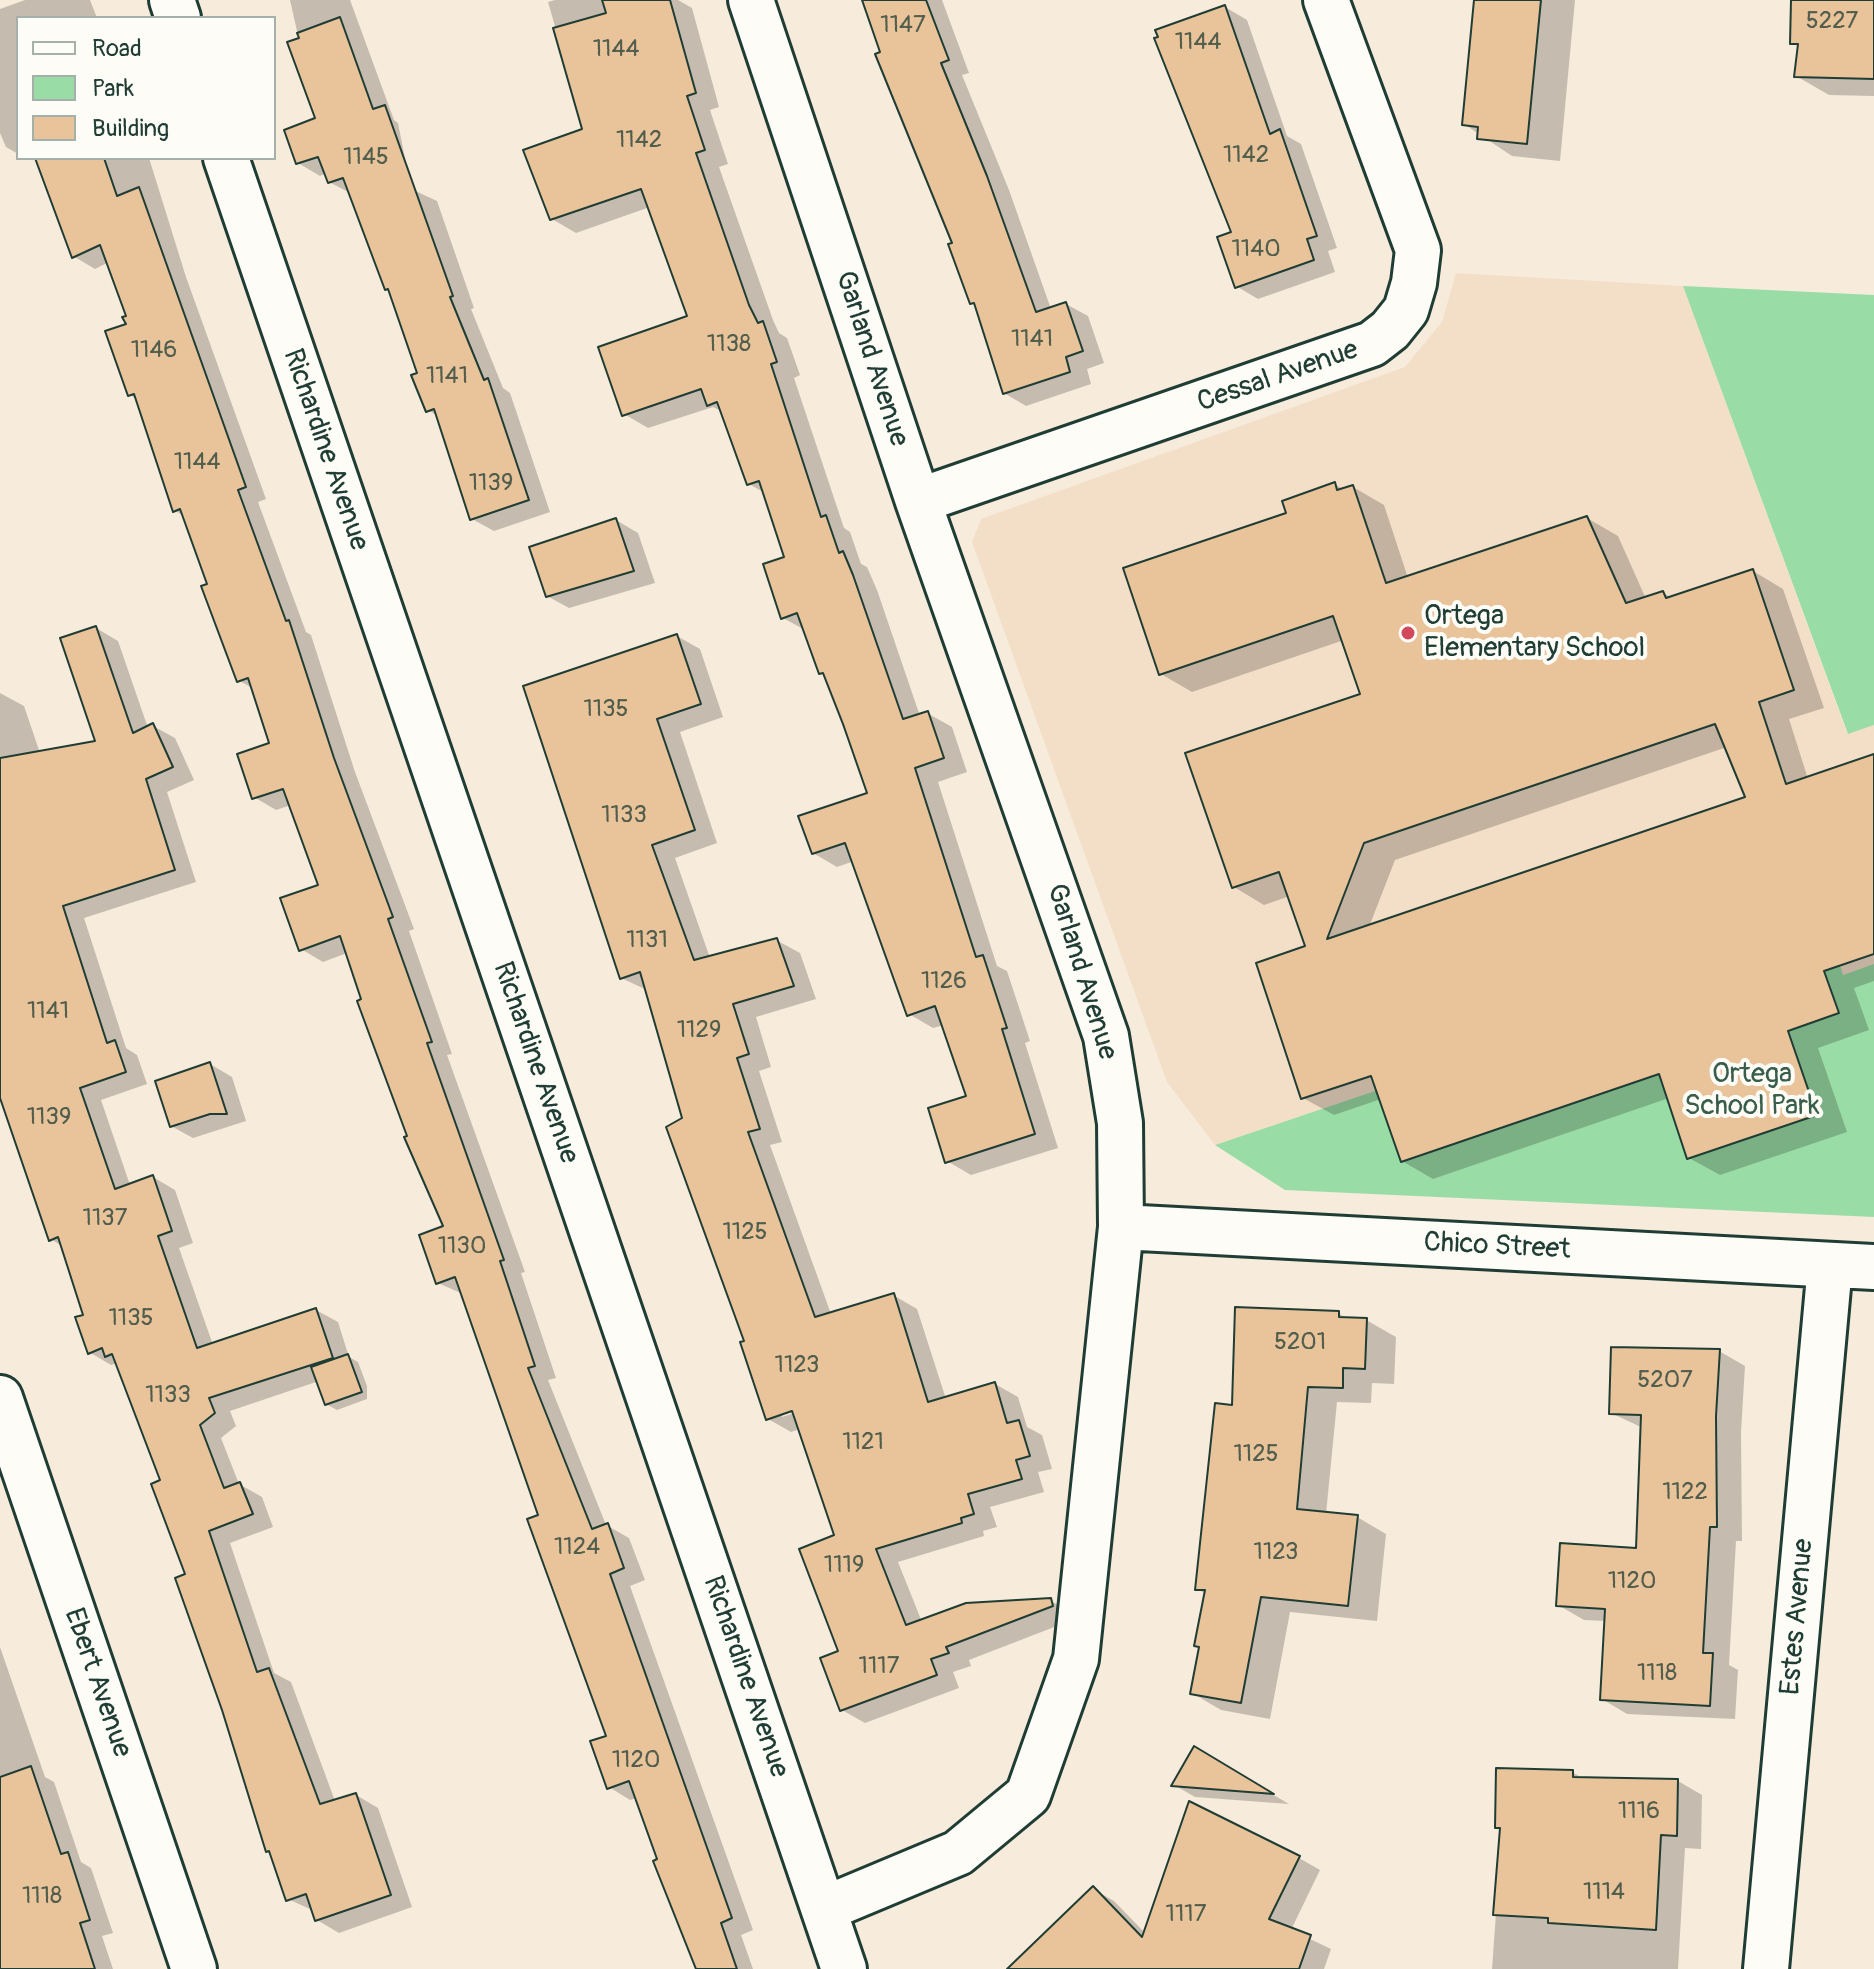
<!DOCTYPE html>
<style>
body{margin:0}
#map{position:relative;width:1874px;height:1969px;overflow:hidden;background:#f7ebdb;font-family:Pangolin,sans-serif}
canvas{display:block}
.legend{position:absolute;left:16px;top:16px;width:260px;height:144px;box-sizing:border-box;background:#fdfcf7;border:2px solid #a4b0a9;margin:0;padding:10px 14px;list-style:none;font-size:24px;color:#1f3d34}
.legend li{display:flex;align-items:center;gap:16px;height:40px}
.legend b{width:40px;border:2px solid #a4b0a9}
</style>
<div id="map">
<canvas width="1874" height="1969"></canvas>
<ul class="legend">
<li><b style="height:10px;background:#fdfcf7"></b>Road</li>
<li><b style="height:22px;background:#9adca6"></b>Park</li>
<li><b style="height:22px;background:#e9c399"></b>Building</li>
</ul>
</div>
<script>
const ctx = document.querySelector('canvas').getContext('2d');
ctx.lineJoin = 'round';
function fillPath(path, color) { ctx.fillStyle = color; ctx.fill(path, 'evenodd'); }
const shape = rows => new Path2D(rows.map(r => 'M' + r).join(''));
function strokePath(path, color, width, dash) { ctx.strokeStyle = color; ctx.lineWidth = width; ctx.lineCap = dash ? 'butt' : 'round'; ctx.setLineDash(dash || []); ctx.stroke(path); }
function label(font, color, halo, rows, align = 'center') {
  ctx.font = font + ' Pangolin,sans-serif'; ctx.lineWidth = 8; ctx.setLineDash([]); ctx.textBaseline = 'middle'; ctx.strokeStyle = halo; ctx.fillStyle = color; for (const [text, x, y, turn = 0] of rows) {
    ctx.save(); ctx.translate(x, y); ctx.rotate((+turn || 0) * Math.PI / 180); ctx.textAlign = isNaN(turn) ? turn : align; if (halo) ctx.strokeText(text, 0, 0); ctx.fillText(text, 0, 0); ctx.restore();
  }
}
const built = shape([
 [1456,273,1683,286,1847,733,1874,725,1874,964,1843,975,1830,937,1215,1145,1167,1082,972,542,981,519,1405,367,1442,322]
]);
const green = shape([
 [1683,286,1874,295,1874,725,1848,734],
 [1831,937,1843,975,1874,964,1874,1217,1285,1190,1215,1145]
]);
const shadow = shape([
 [25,0,90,0,97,18,18,18,18,154,6,147,0,133,0,9],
 [290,0,350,0,394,120,398,123,411,189,437,201,474,308,471,309,503,388,510,393,550,512,494,531,472,519,439,417,428,410,391,290,352,194,329,182,326,173,320,176,298,163,317,120],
 [555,0,678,0,692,8,719,107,710,110,728,164,719,167,773,320,779,333,787,338,800,375,794,378,844,528,850,532,861,564,867,567,877,590,920,716,927,713,952,727,967,772,938,782,997,966,1007,971,1030,1041,1025,1043,1058,1148,971,1175,947,1161,968,1097,944,1025,933,1028,909,1014,854,861,837,867,813,853,869,794,805,630,783,618,786,558,765,493,749,484,723,412,713,407,648,428,624,414,689,317,650,207,576,233,552,219,585,130,548,2],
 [866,0,942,0,969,73,962,75,1009,190,1051,309,1066,304,1088,316,1104,363,1087,369,1091,384,1026,406,1004,393,977,305,972,302,955,244],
 [1476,0,1575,0,1560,161,1512,156,1464,124],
 [1793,0,1874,0,1874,96,1829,95,1796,76,1800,47,1792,42],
 [1225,7,1247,20,1287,136,1301,144,1337,248,1328,251,1335,272,1258,299,1236,286],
 [37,158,149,158,186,277,266,499,258,502,306,632,311,635,355,772,414,929,409,931,452,1054,447,1055,525,1272,521,1273,556,1378,548,1380,606,1525,629,1538,645,1580,630,1586,753,1930,741,1935,753,1969,698,1969,637,1798,630,1800,609,1787,609,1737,540,1516,463,1294,438,1283,446,1228,409,1137,347,953,323,962,301,949,320,887,291,805,276,810,254,797,272,744,254,689,238,680,184,516,174,510,138,400,130,395,129,317,109,262,95,269,73,256],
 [1334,484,1344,490,1353,487,1384,505,1408,578,1587,518,1618,536,1646,599,1663,593,1672,598,1753,571,1783,589,1824,708,1789,719,1808,779,1874,761,1874,981,1854,988,1869,1030,1818,1048,1847,1132,1720,1175,1689,1158,1669,1098,1433,1179,1402,1161,1381,1099,1334,1115,1303,1098,1307,947,1290,896,1264,905,1234,887,1362,695,1344,640,1192,692,1161,674,1289,514],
 [1727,747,1748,799,1369,927,1395,860],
 [616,520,638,533,655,583,569,608,547,596],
 [96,628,118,641,148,728,153,726,175,738,194,780,167,792,196,882,84,918,126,1048,137,1055,147,1084,101,1100,130,1185,153,1177,175,1190,193,1243,179,1248,213,1345,316,1310,338,1322,349,1357,358,1362,367,1386,367,1399,337,1410,326,1404,319,1381,230,1411,236,1426,221,1438,239,1484,262,1497,273,1527,230,1543,274,1673,291,1682,335,1801,356,1795,378,1808,412,1907,339,1933,317,1920,314,1911,288,1899,187,1575,162,1481,117,1363,111,1365,89,1352,86,1316,63,1247,51,1239,0,1092,0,693,24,706,40,753,98,743],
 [677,636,700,649,723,717,680,732,717,843,675,858,710,958,776,940,800,953,816,999,756,1017,771,1067,759,1071,782,1142,770,1145,831,1314,893,1295,917,1309,946,1399,995,1384,1018,1397,1027,1427,1042,1435,1052,1469,1038,1472,1044,1492,990,1507,997,1527,983,1531,984,1536,898,1562,922,1622,1051,1601,1074,1614,1075,1619,969,1660,971,1666,953,1672,959,1688,865,1723,842,1710,836,1536,800,1429,791,1432,768,1419,747,1342,672,1127,671,1123,685,1119,647,990,621,978,525,687],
 [801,1406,803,1410,782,1417,782,1412],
 [210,1064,232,1077,246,1121,193,1138,171,1126],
 [1338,1313,1350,1320,1366,1320,1396,1337,1394,1384,1372,1383,1371,1403,1337,1402,1326,1514,1357,1517,1386,1534,1377,1621,1290,1612,1270,1719,1221,1710,1192,1693,1206,1594,1197,1589,1234,1407],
 [1719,1351,1745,1366,1741,1432,1742,1541,1736,1541,1729,1665,1738,1670,1735,1719,1627,1714,1602,1699,1606,1621,1584,1620,1558,1605,1638,1550,1643,1428,1611,1413],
 [0,1647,45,1777,54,1782,81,1862,91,1868,113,1933,102,1936,113,1969,0,1969],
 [1195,1749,1289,1804,1195,1797,1174,1785],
 [1572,1772,1584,1779,1678,1781,1702,1795,1701,1849,1685,1848,1678,1969,1492,1969,1502,1829,1497,1826],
 [1299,1858,1320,1870,1291,1930,1331,1949,1324,1969,1070,1969,1093,1889,1114,1901,1145,1933]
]);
const building = shape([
 [602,0,670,0,696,93,687,96,705,150,696,153,749,305,758,323,763,321,777,362,771,364,821,517,826,515,839,553,843,551,853,575,903,719,928,711,944,758,915,768,976,957,983,955,1007,1028,1002,1029,1035,1134,945,1163,928,1108,966,1096,935,1006,907,1016,845,843,812,854,798,816,867,793,843,724,823,673,819,674,797,613,781,619,763,564,784,557,759,481,747,485,717,402,707,406,701,389,622,416,598,347,687,316,641,189,550,220,523,150,582,129,553,28,606,13,602,0],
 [862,0,926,0,949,60,941,63,987,176,1036,312,1066,302,1083,351,1066,357,1070,372,1003,394,974,303,970,304,948,244,952,243,875,54,880,52,862,0],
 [1474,0,1541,0,1527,144,1477,139,1478,127,1462,125,1474,0],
 [1791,0,1874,0,1874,79,1794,77,1798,44,1790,44,1791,0],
 [1225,5,1270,134,1280,129,1317,236,1307,239,1314,260,1235,288,1217,237,1231,232,1154,38,1158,37,1155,30,1225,5],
 [340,17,373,109,385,105,453,296,450,297,484,380,488,378,529,500,470,520,434,409,426,412,411,375,417,373,388,289,385,290,343,178,328,183,318,157,296,164,284,130,315,118,287,42,299,38,297,33,340,17],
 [35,158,104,158,117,196,139,187,246,487,238,490,286,621,289,620,334,758,393,917,388,919,432,1042,427,1043,504,1260,500,1261,535,1366,528,1368,592,1529,608,1523,624,1568,610,1574,732,1918,721,1923,737,1969,696,1969,653,1861,657,1859,629,1781,607,1789,590,1741,606,1736,527,1519,538,1515,455,1277,436,1284,419,1235,443,1226,404,1137,407,1136,357,1001,361,999,340,936,299,951,280,898,318,885,283,789,252,799,237,754,269,743,248,678,237,682,201,586,207,584,180,509,173,512,134,394,128,396,105,331,126,324,122,317,126,316,100,245,72,258,35,158],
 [1335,482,1337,490,1353,485,1386,583,1587,516,1626,603,1663,591,1666,598,1753,569,1794,690,1759,702,1786,784,1874,754,1874,954,1824,971,1839,1013,1788,1031,1817,1115,1687,1159,1659,1074,1401,1162,1371,1076,1301,1099,1256,963,1305,946,1279,872,1232,888,1185,753,1360,694,1333,616,1159,675,1123,568,1286,513,1282,501,1335,482],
 [1715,724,1745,797,1327,939,1364,843,1715,724],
 [616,518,634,571,546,597,529,547,616,518],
 [96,626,133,733,153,723,173,767,146,779,175,870,63,906,107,1043,115,1040,126,1072,80,1088,115,1189,153,1175,172,1231,158,1236,197,1348,316,1308,333,1358,209,1398,215,1413,200,1425,224,1488,240,1482,253,1514,209,1531,257,1672,269,1668,320,1804,356,1793,391,1895,315,1921,306,1894,286,1901,269,1851,266,1852,222,1710,175,1578,185,1574,151,1484,160,1480,112,1354,105,1357,102,1348,88,1354,75,1317,83,1315,58,1237,49,1241,0,1098,0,758,95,741,60,638,96,626],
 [677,634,701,704,657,719,695,830,652,845,694,960,777,938,794,986,733,1004,749,1054,737,1058,760,1129,748,1132,815,1317,894,1293,928,1402,995,1382,1007,1423,1019,1420,1030,1456,1016,1460,1022,1479,968,1494,974,1514,961,1518,962,1523,876,1549,906,1625,966,1603,1051,1598,1053,1606,946,1647,949,1653,931,1659,937,1675,840,1711,820,1658,838,1651,799,1549,834,1535,792,1411,766,1420,740,1342,744,1341,666,1127,682,1118,640,972,620,979,523,686,677,634],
 [210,1062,227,1114,210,1114,170,1127,155,1081,210,1062],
 [1235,1307,1339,1311,1339,1317,1367,1318,1365,1369,1343,1368,1343,1388,1308,1387,1297,1509,1358,1515,1348,1606,1261,1597,1241,1703,1190,1694,1199,1647,1194,1646,1205,1590,1195,1590,1215,1403,1232,1405,1235,1307],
 [1611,1347,1720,1349,1716,1416,1717,1527,1710,1527,1703,1653,1713,1653,1710,1706,1600,1700,1605,1609,1556,1606,1560,1543,1636,1548,1641,1415,1609,1414,1611,1347],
 [348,1354,362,1392,325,1405,311,1367,348,1354],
 [1194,1746,1274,1794,1171,1786,1194,1746],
 [31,1766,61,1854,68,1852,90,1920,80,1923,95,1969,0,1969,0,1777,31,1766],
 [1496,1768,1573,1770,1573,1777,1678,1779,1677,1836,1661,1835,1656,1930,1548,1923,1548,1918,1493,1915,1500,1828,1495,1828,1496,1768],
 [1189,1801,1300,1856,1269,1919,1311,1935,1299,1969,1007,1969,1093,1886,1142,1937,1189,1801]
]);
const minor = shape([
 [172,0,178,18],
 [751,0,918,501,1106,1036,1120,1123,1121,1227,1076,1659,1028,1795,958,1853,824,1909],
 [226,158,844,1969],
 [918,501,1372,344,1390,330,1406,310,1414,283,1418,250,1326,0],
 [1121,1227,1874,1267],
 [0,1398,194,1969],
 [1766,1969,1830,1265]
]);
const markers = [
 [1408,633,8,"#d1495b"]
];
const numberNames = [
 ["5227",1832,22],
 ["1147",903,26],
 ["1144",1198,43],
 ["1144",616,50],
 ["1142",639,141],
 ["1142",1246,156],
 ["1145",366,158],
 ["1140",1256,250],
 ["1141",1032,340],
 ["1138",729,345],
 ["1146",154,351],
 ["1141",447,377],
 ["1144",197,463],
 ["1139",491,484],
 ["1135",606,710],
 ["1133",624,816],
 ["1131",647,941],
 ["1126",944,982],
 ["1141",48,1012],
 ["1129",699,1031],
 ["1139",49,1118],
 ["1137",105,1219],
 ["1125",745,1233],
 ["1130",462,1247],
 ["1135",131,1319],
 ["5201",1300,1343],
 ["1123",797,1366],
 ["5207",1665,1381],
 ["1133",168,1396],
 ["1121",863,1443],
 ["1125",1256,1455],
 ["1122",1685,1493],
 ["1124",577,1548],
 ["1123",1276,1553],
 ["1119",844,1566],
 ["1120",1632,1582],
 ["1117",879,1667],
 ["1118",1657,1674],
 ["1120",636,1761],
 ["1116",1639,1812],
 ["1114",1604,1893],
 ["1118",42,1897],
 ["1117",1186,1915]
];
const streetNames = [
 ["Garland Avenue",871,359,72],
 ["Cessal Avenue",1278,377,-19],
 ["Richardine Avenue",325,450,71],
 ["Garland Avenue",1081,972,73],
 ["Richardine Avenue",535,1063,71],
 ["Chico Street",1497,1247,3],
 ["Estes Avenue",1798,1617,-85],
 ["Richardine Avenue",745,1677,71],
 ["Ebert Avenue",97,1683,71]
];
const poiNames = [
 ["Ortega",1424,617],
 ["Elementary School",1424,649]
];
const parkNames = [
 ["Ortega",1752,1075],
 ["School Park",1752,1107]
];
fillPath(built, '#f3dfc7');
fillPath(green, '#9adca6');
fillPath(shadow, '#0003');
fillPath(building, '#e9c399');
strokePath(building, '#1f3d34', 2);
strokePath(minor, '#1f3d34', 50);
strokePath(minor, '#fdfcf7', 44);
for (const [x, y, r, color] of markers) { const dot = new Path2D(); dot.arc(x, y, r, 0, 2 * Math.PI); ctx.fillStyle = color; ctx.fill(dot); strokePath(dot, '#fdfcf7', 3); }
label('24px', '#525e4d', null, numberNames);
label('28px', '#1f3d34', '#fdfcf7', streetNames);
label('28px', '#1f3d34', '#fdfcf7', poiNames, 'left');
label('28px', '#385d4b', '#fdfcf7', parkNames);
</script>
